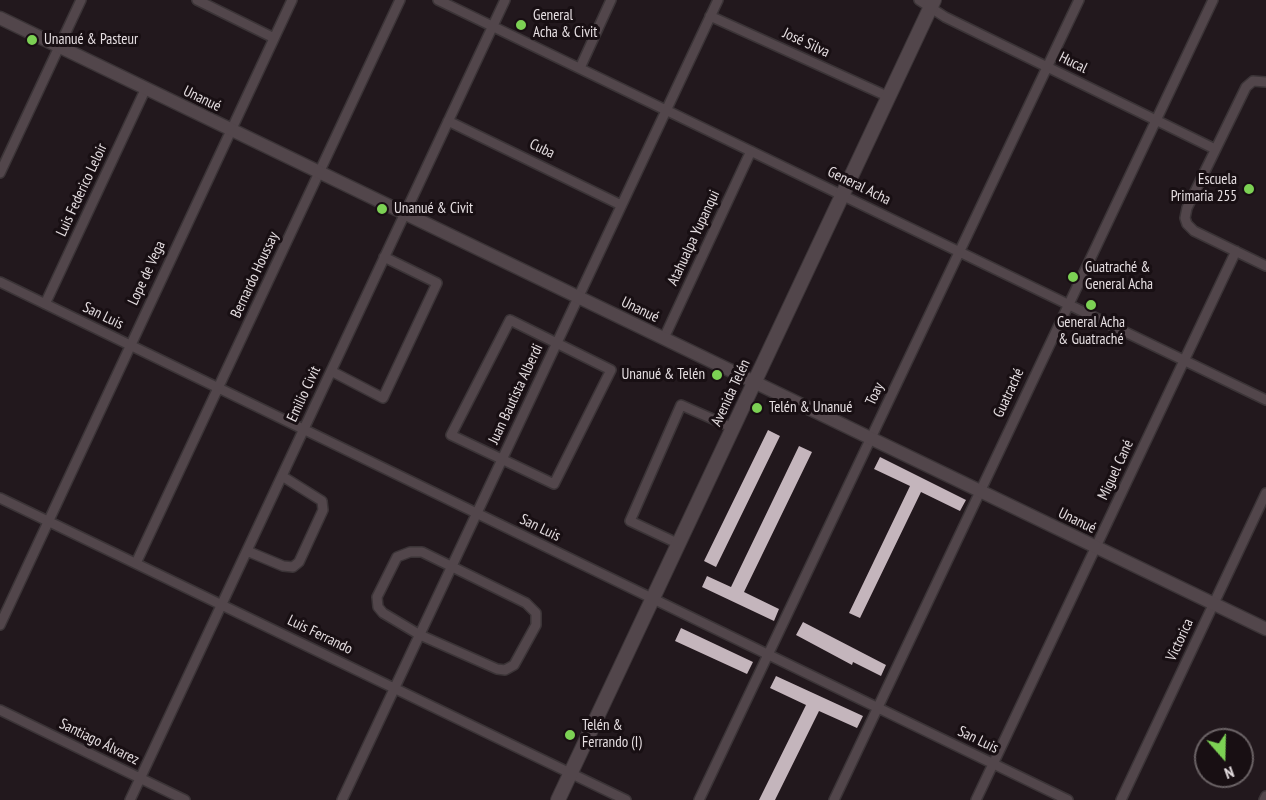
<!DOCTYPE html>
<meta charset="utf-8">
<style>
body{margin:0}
#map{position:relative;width:1266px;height:800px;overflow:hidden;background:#22181d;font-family:"PT Sans Narrow",sans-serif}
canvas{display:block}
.north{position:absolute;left:1194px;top:728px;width:60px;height:60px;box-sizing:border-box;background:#180f13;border:2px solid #6a6265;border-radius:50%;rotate:160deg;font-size:16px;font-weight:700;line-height:24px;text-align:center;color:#e5dee1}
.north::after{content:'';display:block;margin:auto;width:21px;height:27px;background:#7cd154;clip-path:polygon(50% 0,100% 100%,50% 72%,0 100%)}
</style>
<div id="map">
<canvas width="1266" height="800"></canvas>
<div class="north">N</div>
</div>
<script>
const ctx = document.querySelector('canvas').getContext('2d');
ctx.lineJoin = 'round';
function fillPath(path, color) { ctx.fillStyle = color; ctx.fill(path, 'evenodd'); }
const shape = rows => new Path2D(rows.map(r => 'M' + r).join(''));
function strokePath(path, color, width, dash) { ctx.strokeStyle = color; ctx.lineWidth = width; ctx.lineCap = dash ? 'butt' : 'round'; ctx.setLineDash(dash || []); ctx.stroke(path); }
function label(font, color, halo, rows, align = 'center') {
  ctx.font = font + ' "PT Sans Narrow",sans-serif'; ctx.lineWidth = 6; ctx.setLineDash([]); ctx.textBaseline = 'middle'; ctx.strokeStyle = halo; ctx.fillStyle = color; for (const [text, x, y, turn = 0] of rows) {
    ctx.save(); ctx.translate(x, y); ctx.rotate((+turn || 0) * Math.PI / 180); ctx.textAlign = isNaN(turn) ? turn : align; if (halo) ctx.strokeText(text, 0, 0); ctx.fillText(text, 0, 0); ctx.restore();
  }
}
const building = shape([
 [768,430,780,436,716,567,704,561],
 [799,446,812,452,744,592,779,609,774,621,702,587,707,576,731,587],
 [880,457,966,500,960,511,921,492,860,618,849,613,910,486,874,469],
 [803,622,886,665,881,676,853,662,852,665,796,635],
 [681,628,753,662,747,674,675,641],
 [776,676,863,716,857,728,819,711,775,800,759,800,806,705,770,688]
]);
const minor = shape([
 [197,0,274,38],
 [438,0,1266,400],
 [919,0,945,17,1215,149],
 [710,16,889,97],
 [580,68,611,0],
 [1266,82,1253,81,1246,87,1187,208,1185,218,1187,224,1194,231,1266,266],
 [448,121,621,205],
 [0,173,81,0],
 [0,282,1068,800],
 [45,304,146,88],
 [510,320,611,370,554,484,451,435,510,320],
 [664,338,751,151],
 [331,371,383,398,437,283,384,257],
 [0,498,626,800],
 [679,544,630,521,681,405,733,428],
 [247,551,283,566,293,567,299,562,323,510,322,501,282,476],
 [410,552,422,552,526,603,536,613,536,625,514,665,505,670,497,669,420,635,383,613,378,607,377,597,397,557,410,552],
 [136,563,400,0],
 [0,625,292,0],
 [0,710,185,800],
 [130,800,505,0],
 [342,800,718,0],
 [699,800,1079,0],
 [834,800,1213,0],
 [976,800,1236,251],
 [1121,800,1266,493],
 [1264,800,1266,796]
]);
const tertiary = shape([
 [0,18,1266,629]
]);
const secondary = shape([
 [558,800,934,0]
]);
const markers = [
 [521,25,6,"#7cd154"],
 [32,40,6,"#7cd154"],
 [1249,189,6,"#7cd154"],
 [382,209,6,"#7cd154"],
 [1073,277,6,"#7cd154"],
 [1091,305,6,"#7cd154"],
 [717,375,6,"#7cd154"],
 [757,408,6,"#7cd154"],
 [570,735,6,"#7cd154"]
];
const poiNames = [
 ["General",533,16],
 ["Acha & Civit",533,33],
 ["Unanué & Pasteur",44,40],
 ["Escuela",1237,180,"right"],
 ["Primaria 255",1237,197,"right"],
 ["Unanué & Civit",394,209],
 ["Guatraché &",1085,268],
 ["General Acha",1085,285],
 ["General Acha",1091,323,"center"],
 ["& Guatraché",1091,340,"center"],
 ["Unanué & Telén",705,375,"right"],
 ["Telén & Unanué",769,408],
 ["Telén &",582,726],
 ["Ferrando (I)",582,743]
];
const streetNames = [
 ["José Silva",806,43,25],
 ["Hucal",1073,63,26],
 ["Unanué",202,99,26],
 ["Cuba",542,149,26],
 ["General Acha",859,186,26],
 ["Luis Federico Leloir",82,190,-65],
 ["Atahualpa Yupanqui",694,238,-65],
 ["Lope de Vega",147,273,-65],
 ["Bernardo Houssay",255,275,-65],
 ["Unanué",640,310,26],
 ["San Luis",103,316,26],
 ["Avenida Telén",731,393,-65],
 ["Guatraché",1009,393,-65],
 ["Emilio Civit",304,394,-65],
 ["Juan Bautista Alberdi",516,394,-65],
 ["Toay",875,394,-65],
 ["Miguel Cané",1116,470,-65],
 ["Unanué",1077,521,26],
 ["San Luis",540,528,26],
 ["Luis Ferrando",320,635,26],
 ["Victorica",1180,640,-65],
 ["San Luis",978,740,26],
 ["Santiago Álvarez",99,742,26]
];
fillPath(building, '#c4b5bc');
strokePath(minor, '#3b3437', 12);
strokePath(tertiary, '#3b3437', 15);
strokePath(secondary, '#3b3437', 16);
strokePath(minor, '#52464b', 9);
strokePath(tertiary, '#52464b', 12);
strokePath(secondary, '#52464b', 14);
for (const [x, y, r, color] of markers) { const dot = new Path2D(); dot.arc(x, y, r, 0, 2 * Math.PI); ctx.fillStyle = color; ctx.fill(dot); strokePath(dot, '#180f13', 2); }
label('15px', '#e5dee1', '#180f13', poiNames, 'left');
label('15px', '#e5dee1', '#180f13', streetNames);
</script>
